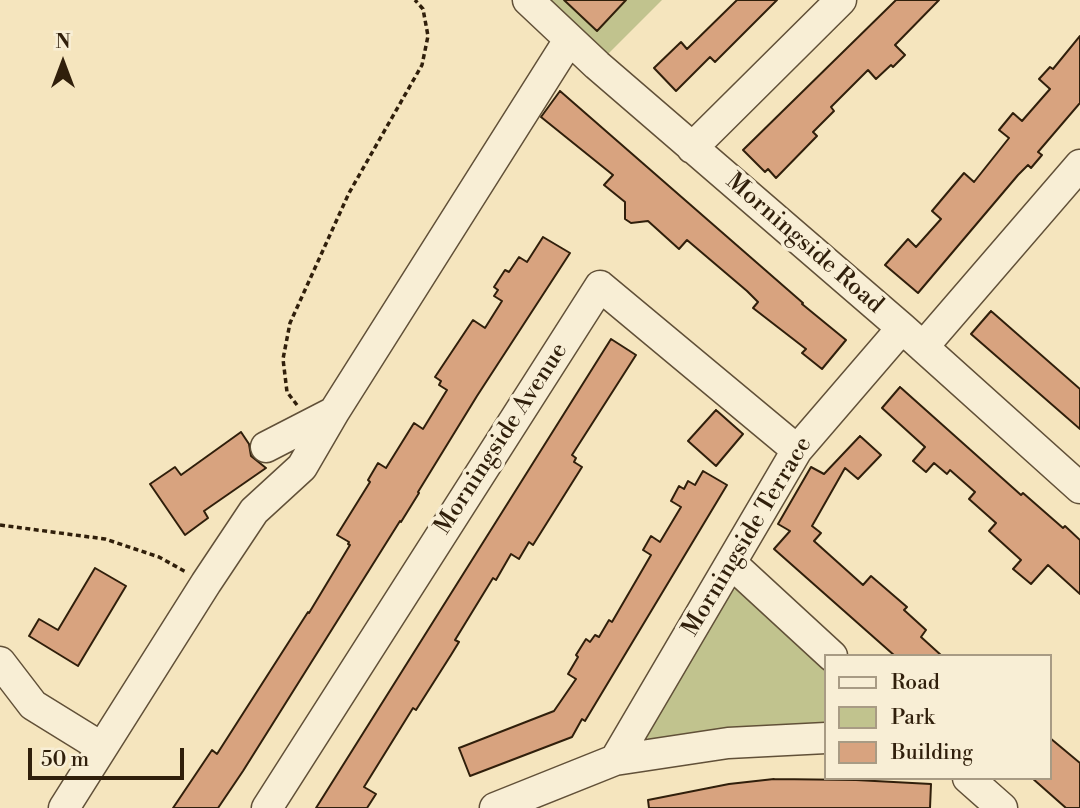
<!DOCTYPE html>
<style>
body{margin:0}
#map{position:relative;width:1080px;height:808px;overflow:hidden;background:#f5e5be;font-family:"Libre Bodoni",serif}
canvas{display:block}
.legend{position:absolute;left:824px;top:654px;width:228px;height:126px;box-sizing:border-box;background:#f8eed5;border:2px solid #a89b84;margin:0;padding:9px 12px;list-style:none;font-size:21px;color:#301f0b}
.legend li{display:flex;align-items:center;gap:14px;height:35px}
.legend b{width:35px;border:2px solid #a89b84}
.north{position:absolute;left:28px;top:28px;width:70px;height:70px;-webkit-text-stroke:5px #f8eed5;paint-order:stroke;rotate:0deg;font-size:19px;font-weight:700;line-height:28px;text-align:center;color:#301f0b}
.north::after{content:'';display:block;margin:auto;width:24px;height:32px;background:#301f0b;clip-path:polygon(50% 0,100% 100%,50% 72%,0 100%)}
.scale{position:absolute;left:28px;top:748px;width:156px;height:32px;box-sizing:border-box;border:4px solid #301f0b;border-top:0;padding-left:9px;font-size:21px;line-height:24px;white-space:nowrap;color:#301f0b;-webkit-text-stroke:5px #f8eed5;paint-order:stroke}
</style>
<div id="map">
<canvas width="1080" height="808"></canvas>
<ul class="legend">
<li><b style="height:9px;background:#f8eed5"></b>Road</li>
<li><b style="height:19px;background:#c1c38e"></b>Park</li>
<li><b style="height:19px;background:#d8a37f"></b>Building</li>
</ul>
<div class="north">N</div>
<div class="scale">50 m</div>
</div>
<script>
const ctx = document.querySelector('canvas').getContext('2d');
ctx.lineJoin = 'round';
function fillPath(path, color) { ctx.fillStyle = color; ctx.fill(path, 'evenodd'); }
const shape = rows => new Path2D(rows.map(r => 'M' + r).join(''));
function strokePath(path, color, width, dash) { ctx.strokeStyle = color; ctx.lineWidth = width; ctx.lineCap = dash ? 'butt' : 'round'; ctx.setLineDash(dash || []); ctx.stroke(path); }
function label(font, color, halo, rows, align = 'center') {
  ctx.font = font + ' "Libre Bodoni",serif'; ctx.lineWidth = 7; ctx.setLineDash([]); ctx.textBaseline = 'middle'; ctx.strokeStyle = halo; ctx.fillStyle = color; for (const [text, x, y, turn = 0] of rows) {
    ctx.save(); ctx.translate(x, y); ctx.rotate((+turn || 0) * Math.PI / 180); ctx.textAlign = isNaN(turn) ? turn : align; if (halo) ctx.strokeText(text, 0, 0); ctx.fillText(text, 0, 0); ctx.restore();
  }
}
const green = shape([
 [528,0,662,0,597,65],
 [736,589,740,590,826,667,826,728,652,743,647,738,646,732,732,590]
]);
const building = shape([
 [564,0,626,0,597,31,564,0],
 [737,0,777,0,715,62,710,57,676,91,654,68,681,42,687,49,737,0],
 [896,0,939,0,895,45,905,55,893,67,891,65,876,79,868,70,831,107,834,111,813,132,817,136,776,178,768,169,765,172,743,150,896,0],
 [1080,36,1080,103,1038,152,1042,155,1031,168,1028,165,1018,175,918,293,885,265,908,239,916,247,941,219,932,211,964,173,974,182,1009,138,999,130,1013,113,1022,121,1050,89,1039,79,1050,67,1053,69,1080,36],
 [560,91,803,303,802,304,846,340,822,369,802,353,806,349,753,308,758,302,747,291,687,240,679,249,648,221,631,223,625,219,625,202,604,185,613,175,541,117,560,91],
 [543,237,570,253,477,396,418,492,419,493,401,522,400,521,243,771,218,808,173,808,212,750,217,754,308,612,309,613,350,545,348,544,349,542,337,535,370,482,368,480,378,463,386,468,414,423,423,429,447,390,439,385,441,381,435,377,473,320,485,328,502,301,494,296,498,290,494,287,505,270,509,272,519,257,527,262,543,237],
 [991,311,1080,389,1080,429,971,334,991,311],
 [611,339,636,355,572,455,576,458,574,462,582,467,533,545,529,542,519,559,511,554,496,580,493,578,455,640,459,642,451,655,416,710,413,708,364,787,376,794,367,808,316,808,611,339],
 [900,387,1021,495,1023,493,1063,528,1065,526,1080,540,1080,594,1048,565,1031,584,1013,569,1021,560,989,531,996,523,969,499,975,492,950,470,947,474,934,463,926,472,913,461,925,447,882,408,900,387],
 [716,410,743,434,716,466,688,441,716,410],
 [241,432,249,444,251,456,266,468,204,511,208,518,185,535,150,484,175,467,181,475,241,432],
 [860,436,881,455,858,479,845,468,812,526,821,533,814,541,863,585,871,576,907,607,904,610,926,630,921,637,942,656,895,656,774,549,790,531,778,524,811,467,824,474,860,436],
 [703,471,727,485,585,721,582,719,572,737,470,776,459,748,554,711,576,679,568,674,578,657,576,655,586,639,590,642,595,635,599,637,609,620,612,622,651,555,643,550,651,536,660,542,681,507,671,501,679,486,684,489,688,481,695,485,703,471],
 [95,568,126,586,78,666,29,636,39,619,58,630,95,568],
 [1050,738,1080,763,1080,808,1066,808,1032,778,1050,778,1050,738],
 [774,779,856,780,931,784,930,808,649,808,648,800,729,784,774,779]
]);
const path = shape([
 [297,405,287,392,283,359,290,323,349,193,422,65,428,36,423,9,415,0],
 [0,525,105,539,159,557,186,572]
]);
const minor = shape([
 [528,0,597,65,902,328,1080,488],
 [692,148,841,0],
 [923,347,1080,165],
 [266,447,334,412],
 [731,563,832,656],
 [0,662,33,705,101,747],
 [615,760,797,450,902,328],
 [968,778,1002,808],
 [64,808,206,583,254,511,302,467,334,412,569,40],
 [267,808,600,286,797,450],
 [495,808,615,760,728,743,826,738]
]);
const streetNames = [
 ["Morningside Road",804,244,41],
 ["Morningside Avenue",502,439,-57],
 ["Morningside Terrace",748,537,-59]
];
fillPath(green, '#c1c38e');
fillPath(building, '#d8a37f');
strokePath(building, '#301f0b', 2);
strokePath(minor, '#615038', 33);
strokePath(path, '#301f0b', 3.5, [5, 3.5]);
strokePath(minor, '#f8eed5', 30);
label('24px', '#301f0b', '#f8eed5', streetNames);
</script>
